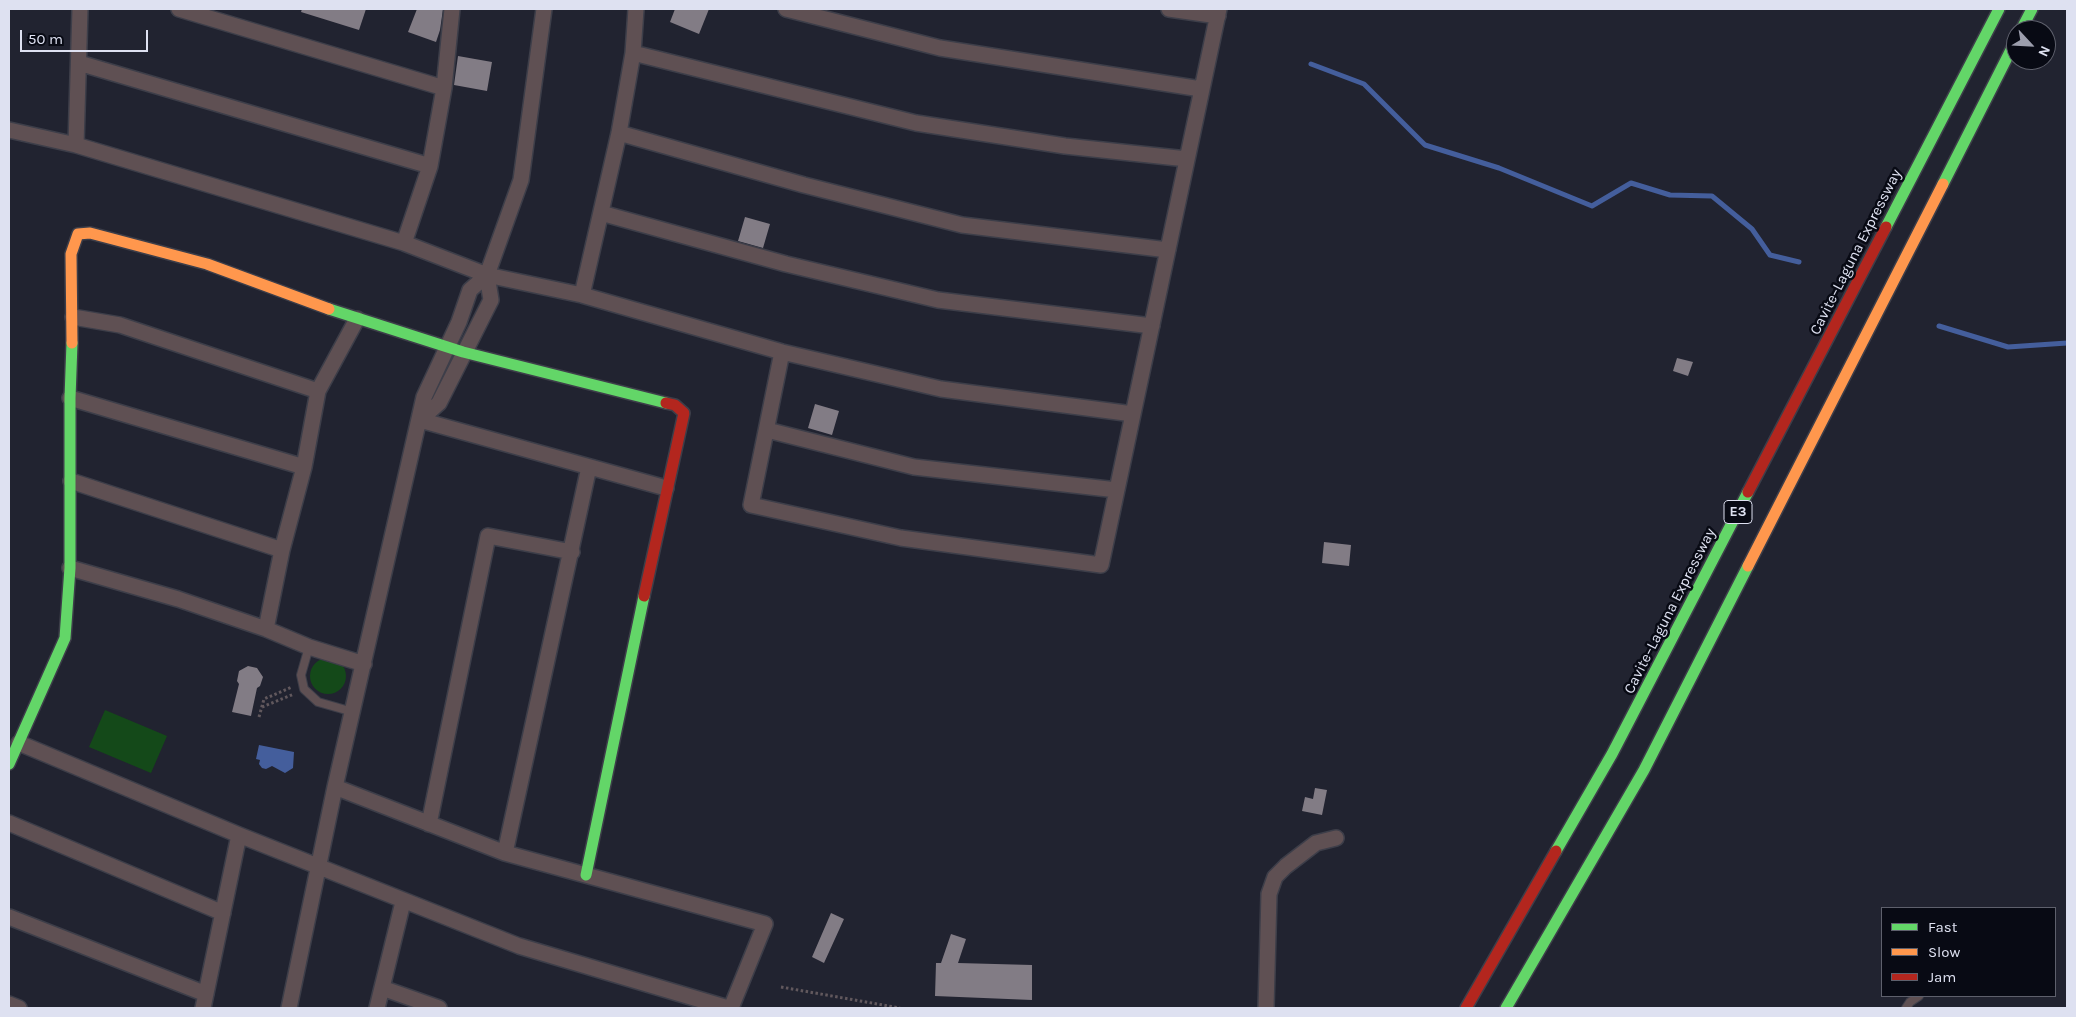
<!DOCTYPE html>
<meta charset="utf-8">
<style>
body{margin:0}
#map{position:relative;width:2076px;height:1017px;overflow:hidden;background:#212330;font-family:Karla,sans-serif}
canvas{display:block}
.frame{position:absolute;inset:0;border:10px solid #dee1f1;pointer-events:none}
.legend{position:absolute;left:1881px;top:907px;width:175px;height:90px;box-sizing:border-box;background:#080a14;border:1px solid #5e606c;margin:0;padding:6px 9px;list-style:none;font-size:15px;color:#dee1f1}
.legend li{display:flex;align-items:center;gap:10px;height:25px}
.legend b{width:25px;border:1px solid #5e606c}
.north{position:absolute;left:2006px;top:20px;width:50px;height:50px;box-sizing:border-box;background:#080a14;border:1px solid #5e606c;border-radius:50%;rotate:115deg;font-size:14px;font-weight:700;line-height:20px;text-align:center;color:#dee1f1}
.north::after{content:'';display:block;margin:auto;width:18px;height:22px;background:#9c9ead;clip-path:polygon(50% 0,100% 100%,50% 72%,0 100%)}
.scale{position:absolute;left:20px;top:30px;width:128px;height:22px;box-sizing:border-box;border:2px solid #dee1f1;border-top:0;padding-left:6px;font-size:15px;line-height:18px;white-space:nowrap;color:#dee1f1;-webkit-text-stroke:4px #080a14;paint-order:stroke}
</style>
<div id="map">
<canvas width="2076" height="1017"></canvas>
<div class="frame"></div>
<ul class="legend">
<li><b style="height:6px;background:#63d668"></b>Fast</li>
<li><b style="height:6px;background:#ff974d"></b>Slow</li>
<li><b style="height:6px;background:#b3261e"></b>Jam</li>
</ul>
<div class="north">N</div>
<div class="scale">50 m</div>
</div>
<script>
const ctx = document.querySelector('canvas').getContext('2d');
ctx.lineJoin = 'round';
function fillPath(path, color) { ctx.fillStyle = color; ctx.fill(path, 'evenodd'); }
const shape = rows => new Path2D(rows.map(r => 'M' + r).join(''));
function strokePath(path, color, width, dash) { ctx.strokeStyle = color; ctx.lineWidth = width; ctx.lineCap = dash ? 'butt' : 'round'; ctx.setLineDash(dash || []); ctx.stroke(path); }
function label(font, color, halo, rows, align = 'center') {
  ctx.font = font + ' Karla,sans-serif'; ctx.lineWidth = 5; ctx.setLineDash([]); ctx.textBaseline = 'middle'; ctx.strokeStyle = halo; ctx.fillStyle = color; for (const [text, x, y, turn = 0] of rows) {
    ctx.save(); ctx.translate(x, y); ctx.rotate((+turn || 0) * Math.PI / 180); ctx.textAlign = isNaN(turn) ? turn : align; if (halo) ctx.strokeText(text, 0, 0); ctx.fillText(text, 0, 0); ctx.restore();
  }
}
const green = shape([
 '310 676a18 18 0 1 1 36 0a18 18 0 1 1-36 0Z',
 [105,710,167,736,151,773,89,747]
]);
const water = shape([
 [259,745,294,752,293,768,285,773,272,766,266,769,262,768,259,764,260,760,256,759]
]);
const stream = shape([
 [1311,64,1364,84,1425,145,1499,168,1592,206,1631,183,1670,195,1712,196,1752,229,1770,255,1799,262],
 [1939,326,2008,347,2067,343]
]);
const building = shape([
 [302,9,366,9,359,30,301,12],
 [417,9,443,9,440,30,436,42,408,32],
 [675,9,709,9,699,34,670,22],
 [458,56,492,62,487,91,454,85],
 [745,217,770,224,763,248,738,241],
 [1677,358,1693,362,1688,376,1673,371],
 [815,404,839,411,832,435,808,428],
 [1324,542,1351,545,1349,566,1322,563],
 [248,666,257,668,263,677,260,686,257,688,251,716,232,712,239,684,237,681,239,671],
 [1315,788,1327,790,1322,815,1302,811,1305,797,1313,799],
 [831,913,844,919,824,963,812,957],
 [951,934,966,939,958,963,1032,965,1032,1000,935,996,936,963,941,963]
]);
const path = shape([
 [262,707,294,694],
 [259,717,264,699,292,687],
 [781,987,900,1008]
]);
const lane = shape([
 [309,647,301,675,304,689,318,702,353,712],
 [1906,1008,1910,1002,1919,996]
]);
const street = shape([
 [179,9,444,88],
 [786,9,940,48,1201,89],
 [1169,9,1218,16],
 [633,53,916,123,1065,146,1187,159],
 [79,63,430,166],
 [9,130,76,145,404,243,487,275,582,295,782,352,941,389,1133,414],
 [619,133,804,185,962,225,1168,250],
 [76,145,80,9],
 [601,213,786,264,938,300,1152,326],
 [404,243,430,166,444,88,452,9],
 [582,295,619,133,633,53,636,9],
 [73,317,120,325,318,391],
 [782,352,751,505,901,538,1101,565,1219,9],
 [70,398,304,467],
 [420,420,439,403,491,300,487,275,521,180,544,9],
 [420,420,666,488],
 [767,430,914,467,1117,490],
 [71,481,282,550],
 [70,568,178,599,266,629,309,647,364,664],
 [266,629,282,550,304,467,318,391,357,319],
 [19,743,239,835,519,946,728,1008],
 [335,787,505,853,765,924,731,1008],
 [9,823,223,913],
 [429,824,488,536,572,552],
 [505,853,589,467],
 [9,917,206,994],
 [382,988,439,1008],
 [9,1004,19,1008],
 [203,1008,239,835],
 [289,1008,335,787,424,397,459,322,470,290,487,275],
 [377,1008,403,902],
 [1266,1008,1269,894,1275,877,1286,866,1316,843,1336,838]
]);
const fast = shape([
 [2021,30,2032,9],
 [1943,184,2016,40],
 [1886,227,1999,9],
 [329,309,463,352,666,403],
 [9,764,65,638,70,568,70,398,72,343],
 [1556,851,1612,754,1748,492],
 [586,875,644,596],
 [1506,1008,1644,770,1748,566]
]);
const slow = shape([
 [72,343,71,254,78,234,90,233,207,264,329,309],
 [1748,566,1943,184]
]);
const jam = shape([
 [1748,492,1886,227],
 [644,596,684,413,675,405,666,403],
 [1466,1008,1556,851]
]);
const shields = [
 [1738,512,28]
];
const shieldNames = [
 ["E3",1738,512]
];
const streetNames = [
 ["Cavite–Laguna Expressway",1856,252,-63],
 ["Cavite–Laguna Expressway",1670,611,-63]
];
fillPath(green, '#144919');
fillPath(water, '#445e9c');
strokePath(stream, '#445e9c', 5);
fillPath(building, '#827c85');
strokePath(lane, '#3d3e49', 10);
strokePath(street, '#3d3e49', 18);
strokePath(fast, '#3d3e49', 14);
strokePath(slow, '#3d3e49', 14);
strokePath(jam, '#3d3e49', 14);
strokePath(path, '#61585d', 3, [2.5, 2.5]);
strokePath(lane, '#5f5053', 8);
strokePath(street, '#5f5053', 15);
strokePath(fast, '#63d668', 11);
strokePath(slow, '#ff974d', 11);
strokePath(jam, '#b3261e', 11);
for (const [x, y, w] of shields) { const box = new Path2D(); box.roundRect(x - w / 2, y - 11.5, w, 23, 4); ctx.fillStyle = '#080a14'; ctx.fill(box); strokePath(box, '#dee1f1', 1); }
label('bold 14px', '#dee1f1', null, shieldNames);
label('15px', '#dee1f1', '#080a14', streetNames);
</script>
